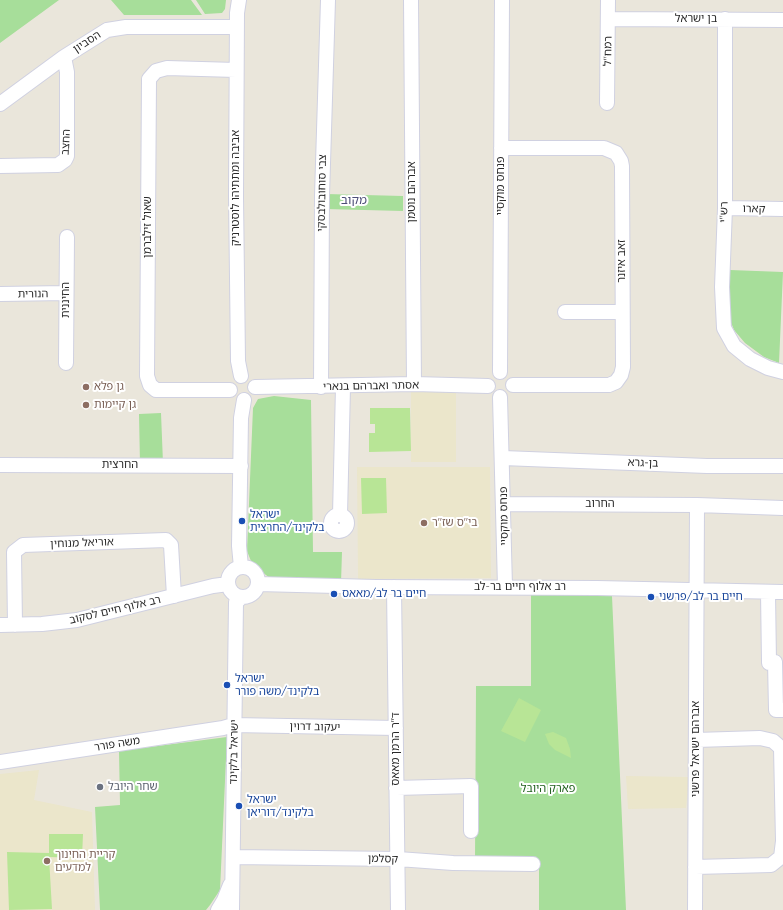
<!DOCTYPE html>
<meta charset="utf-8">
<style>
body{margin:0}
canvas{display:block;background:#eae6db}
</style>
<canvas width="783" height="910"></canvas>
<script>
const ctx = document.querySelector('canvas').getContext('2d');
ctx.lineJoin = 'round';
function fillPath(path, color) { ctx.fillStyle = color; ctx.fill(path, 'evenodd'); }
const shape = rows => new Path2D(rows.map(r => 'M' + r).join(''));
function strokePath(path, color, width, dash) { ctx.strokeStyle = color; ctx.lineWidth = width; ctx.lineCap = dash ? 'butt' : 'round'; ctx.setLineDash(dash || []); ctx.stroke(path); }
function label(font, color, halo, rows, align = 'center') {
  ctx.font = font + ' Quicksand,"Noto Sans Hebrew",sans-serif'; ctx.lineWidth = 4; ctx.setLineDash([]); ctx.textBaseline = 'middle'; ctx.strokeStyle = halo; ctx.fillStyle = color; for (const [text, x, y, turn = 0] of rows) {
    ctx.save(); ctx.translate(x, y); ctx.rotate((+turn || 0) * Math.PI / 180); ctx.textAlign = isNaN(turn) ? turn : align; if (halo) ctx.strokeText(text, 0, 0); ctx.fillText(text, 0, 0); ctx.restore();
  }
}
const education = shape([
 [411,389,456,389,456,462,411,462],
 [357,467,490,467,491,578,358,579],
 [39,770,34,800,92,812,95,910,0,910,0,774],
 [626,776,689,777,686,808,628,809]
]);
const green = shape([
 [0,0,59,0,0,43],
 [111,0,191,0,202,15,124,15],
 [196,0,226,0,225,9,222,13,205,14],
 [326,194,403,196,403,211,325,209],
 [730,270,783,272,779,363,764,357,745,343,734,330,729,317],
 [274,396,311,400,313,552,342,552,341,583,270,578,258,569,251,561,247,551,253,408,258,399],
 [161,413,163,463,140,464,139,414],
 [531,593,612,596,626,910,539,910,539,862,475,861,476,686,531,686],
 [227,737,220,890,210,905,206,910,100,910,95,807,120,805,119,751]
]);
const pitch = shape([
 [370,408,410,408,411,451,369,452,369,433,375,433,375,424,370,424],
 [361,478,386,478,387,513,362,514],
 [519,698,541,710,525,742,501,731],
 [553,732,566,738,570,749,571,758,555,750,549,744,545,734],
 [49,834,83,834,82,858,49,857,52,909,9,910,7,852,49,853]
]);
const minor = shape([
 [239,0,237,13,236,196,238,361,241,376],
 [411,0,414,384],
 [609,19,783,20],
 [725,19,725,208,722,287,724,328,734,346,750,359,768,368,783,372],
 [607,103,608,0],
 [0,104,64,57,107,30,126,27,237,27],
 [501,148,604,148,616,153,621,161,622,166,623,367,621,375,616,382,609,385,513,385],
 [0,166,58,165,65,160,67,156,67,72,64,57],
 [725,208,783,209],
 [0,294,66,293],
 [565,312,622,312],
 [66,363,67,237],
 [500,372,502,0],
 [255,387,414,384,488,386],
 [321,387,322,196,328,0],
 [230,390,156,390,150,385,147,376,149,79,156,71,167,68,236,70],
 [500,397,505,587],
 [503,458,707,466,783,466],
 [0,465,241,466],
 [504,504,697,505,783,508],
 '331 523a8 8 0 1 1 16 0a8 8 0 1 1-16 0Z',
 [340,515,343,387],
 [241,567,239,546,241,418,244,400],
 '228 582a15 15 0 1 1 30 0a15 15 0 1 1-30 0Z',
 [258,584,376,587,597,588,783,592],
 [394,587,398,910],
 [768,592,769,663,775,662,776,710,783,710],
 [0,625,42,624,77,620,213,586,228,584],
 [15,625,14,552,23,545,166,540,171,545,174,596],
 [0,762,223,728,233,725,396,728],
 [396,788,471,786,471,831],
 [233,857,398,859,453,863,533,864],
 [695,867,771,865,781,857,783,841,781,748,773,741,760,738,696,740],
 [218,910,224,900,230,885],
 [232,910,236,602,242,597],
 [695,910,697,505]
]);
const markers = [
 [86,387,4,"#8d6e63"],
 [86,405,4,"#8d6e63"],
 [242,521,4,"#1a4fb4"],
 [424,523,4,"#8d6e63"],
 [334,594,4,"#1a4fb4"],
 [651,597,4,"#1a4fb4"],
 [227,685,4,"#1a4fb4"],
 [100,787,4,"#6b7280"],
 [239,806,4,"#1a4fb4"],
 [47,861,4,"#8d6e63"]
];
const streetNames = [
 ["בן ישראל",696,19],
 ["הסביון",87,42,-33],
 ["רמח\"ל",608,51,-89],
 ["החצב",66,142,-87],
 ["פנחס מוקסיי",501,186,-90],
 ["אביבה ומתתיהו לוסטרניק",236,188,-90],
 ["אברהם נוטמן",412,192,-90],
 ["צבי סוחובולבסקי",322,193,-89],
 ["קארו",754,209,1],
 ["רש\"י",724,212,-89],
 ["שאול זילברמן",148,227,-90],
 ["זאב איזנר",622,261,-90],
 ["הנורית",33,294,-1],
 ["החיננית",66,300,-90],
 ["אסתר ואברהם בנארי",371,386,-1],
 ["בן-גרא",643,463,2],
 ["החרצית",120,465],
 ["החרוב",600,504],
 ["פנחס מוקסיי",504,516,-91],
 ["אוריאל מנוחין",82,543,-2],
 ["רב אלוף חיים בר-לב",520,587],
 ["רב אלוף חיים לסקוב",115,610,-13],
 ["יעקוב דרוין",315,727,1],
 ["משה פורר",117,744,-9],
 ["ד\"ר הרמן מאאס",396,749,-90],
 ["אברהם ישראל פרשני",696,749,-90],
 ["ישראל בלקינד",234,752,-89],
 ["קסלמן",383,859,1]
];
const educationNames = [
 ["גן פלא",94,387],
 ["גן קיימות",94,405],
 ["בי\"ס שז\"ר",432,523],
 ["קריית החינוך",55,855],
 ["למדעים",55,868]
];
const transitNames = [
 ["ישראל",250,515],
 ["בלקינד/החרצית",250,528],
 ["חיים בר לב/מאאס",342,594],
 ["חיים בר לב/פרשני",659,597],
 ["ישראל",235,679],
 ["בלקינד/משה פורר",235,692],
 ["ישראל",247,800],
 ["בלקינד/דוריאן",247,813]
];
const worshipNames = [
 ["שחר היובל",108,787]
];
const parkNames = [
 ["פארק היובל",548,789]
];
const neighbourhoodNames = [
 ["מקוב",354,200]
];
fillPath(education, '#ebe6cb');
fillPath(green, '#a7de9a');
fillPath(pitch, '#b8e596');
strokePath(minor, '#d0d1e1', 16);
strokePath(minor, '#fff', 14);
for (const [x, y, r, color] of markers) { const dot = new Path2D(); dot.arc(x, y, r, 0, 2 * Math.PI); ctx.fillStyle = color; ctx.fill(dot); strokePath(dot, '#fff', 1.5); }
label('11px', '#292929', '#fff', streetNames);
label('11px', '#785e54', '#fff', educationNames, 'left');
label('11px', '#164399', '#fff', transitNames, 'left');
label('11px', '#5b616d', '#fff', worshipNames, 'left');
label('11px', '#21611d', '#fff', parkNames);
label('12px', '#4c4d77', '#fff', neighbourhoodNames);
</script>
